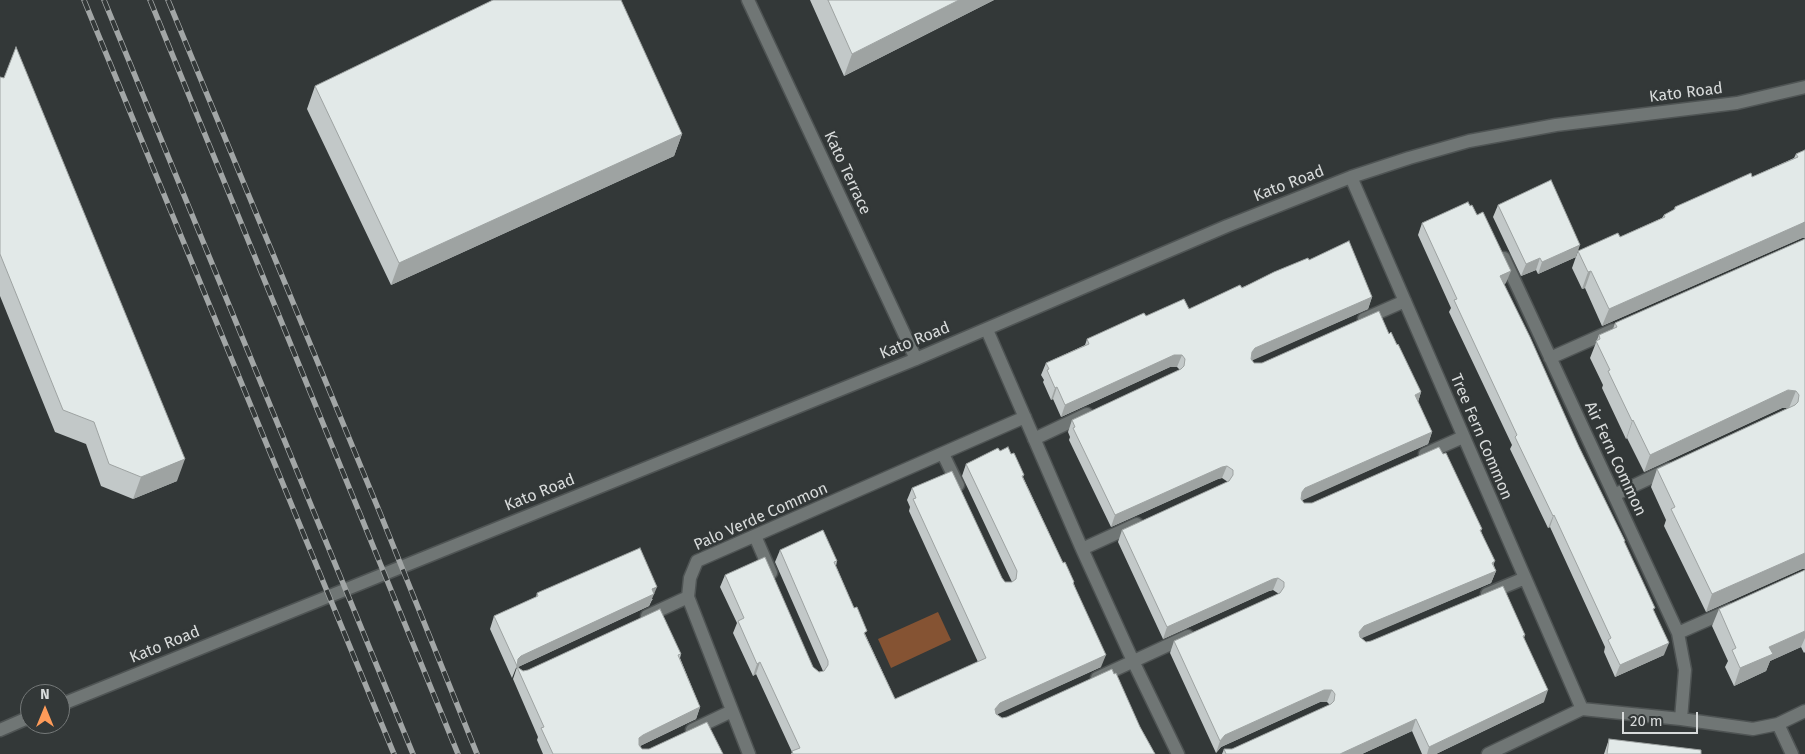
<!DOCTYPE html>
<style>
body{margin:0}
#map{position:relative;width:1805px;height:754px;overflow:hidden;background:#333838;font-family:"Fira Sans",sans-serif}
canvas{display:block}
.north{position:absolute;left:20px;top:684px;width:50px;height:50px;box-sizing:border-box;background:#333838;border:1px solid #757979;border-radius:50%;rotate:0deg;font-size:14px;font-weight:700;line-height:20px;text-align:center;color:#d8dbdb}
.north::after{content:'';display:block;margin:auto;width:18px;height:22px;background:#fe9b59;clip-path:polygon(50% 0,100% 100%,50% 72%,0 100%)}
.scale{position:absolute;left:1622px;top:712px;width:76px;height:22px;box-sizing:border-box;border:2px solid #d8dbdb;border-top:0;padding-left:6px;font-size:15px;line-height:18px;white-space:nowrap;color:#d8dbdb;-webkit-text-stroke:4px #333838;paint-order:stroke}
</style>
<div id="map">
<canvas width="1805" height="754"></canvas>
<div class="north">N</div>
<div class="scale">20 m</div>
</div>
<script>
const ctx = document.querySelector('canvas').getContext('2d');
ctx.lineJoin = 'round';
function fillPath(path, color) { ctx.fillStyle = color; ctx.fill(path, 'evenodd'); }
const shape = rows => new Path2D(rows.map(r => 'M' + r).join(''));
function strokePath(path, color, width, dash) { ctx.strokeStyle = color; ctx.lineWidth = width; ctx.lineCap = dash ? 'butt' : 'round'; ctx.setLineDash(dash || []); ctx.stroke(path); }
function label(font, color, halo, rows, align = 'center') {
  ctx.font = font + ' "Fira Sans",sans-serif'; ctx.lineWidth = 5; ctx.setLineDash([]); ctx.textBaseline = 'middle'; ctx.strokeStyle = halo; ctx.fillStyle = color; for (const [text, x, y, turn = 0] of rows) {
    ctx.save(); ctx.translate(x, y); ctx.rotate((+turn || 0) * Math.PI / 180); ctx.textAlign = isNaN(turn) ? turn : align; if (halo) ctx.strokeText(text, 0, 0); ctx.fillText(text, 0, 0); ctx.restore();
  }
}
const green = shape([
 [938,612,951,640,891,668,878,639]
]);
const minor = shape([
 [748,0,916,359],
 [1351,177,1582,709],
 [1504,258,1678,633,1685,670,1681,719],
 [1364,319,1405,301],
 [987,330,1082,549,1133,661,1178,754],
 [1550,358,1613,330],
 [1034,439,1087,414],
 [943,454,958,485],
 [1425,454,1463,437],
 [1614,495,1669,469],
 [755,536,771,573],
 [1082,549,1137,524],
 [1487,594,1525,578],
 [647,616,688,597],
 [1678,633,1730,610],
 [1097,678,1188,636],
 [60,705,916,359,1227,226,1351,177,1409,158,1469,141,1556,125,1737,103,1805,87],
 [1778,724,1792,754],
 [0,730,30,717],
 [692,730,732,711],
 [749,754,688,597,690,578,697,561,1025,417],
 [1488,754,1582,709,1681,719,1753,729,1778,724,1805,711]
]);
const rail = shape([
 [84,0,394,754],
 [104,0,413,754],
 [150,0,458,754],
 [168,0,380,513,477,754]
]);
const wall = shape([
 [810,0,994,0,844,76],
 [0,77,177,481,133,499,101,486,86,444,55,432,0,296],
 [315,86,682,134,674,156,391,285,307,109],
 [1805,150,1802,238,1602,326,1585,288,1582,289,1572,268,1578,251,1620,237,1662,218,1664,215,1674,210,1675,207,1752,177,1794,158,1796,154],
 [1498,205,1576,257,1538,274,1536,270,1521,276,1493,217],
 [1422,223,1506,283,1504,284,1579,447,1625,541,1624,543,1654,611,1664,655,1615,677,1604,652,1605,647,1550,527,1548,528,1510,449,1512,445,1449,312,1451,308,1418,235],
 [1805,239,1805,569,1802,569,1706,612,1664,526,1666,520,1651,487,1657,469,1788,408,1782,408,1644,472,1627,438,1626,439,1602,388,1603,385,1590,358,1599,335,1613,329,1615,323],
 [1309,260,1372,297,1368,309,1252,360,1254,363,1262,363,1389,334,1397,345,1421,392,1418,402,1432,432,1428,444,1302,500,1304,503,1482,529,1481,531,1496,571,1491,583,1361,638,1366,642,1525,635,1524,638,1544,702,1436,754,1422,754,1412,731,1362,754,1222,754,1224,749,1232,749,1330,705,1327,702,1320,702,1221,747,1216,753,1170,653,1174,641,1279,594,1273,590,1269,591,1163,639,1118,542,1122,530,1228,482,1222,478,1218,479,1111,527,1069,440,1070,437,1068,432,1072,420,1180,370,1177,367,1170,367,1061,417,1053,399,1051,400,1043,382,1044,380,1041,375,1046,363,1085,345,1087,339,1146,316,1189,309],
 [1000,451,1011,454,1024,475,1023,477,1063,563,1074,582,1074,584,1101,667,997,714,1002,718,1140,727,1155,754,791,754,792,752,756,674,753,676,733,633,737,623,720,587,725,575,813,667,819,672,823,671,775,562,780,550,837,561,836,566,866,636,895,699,978,662,909,511,910,507,907,500,912,488,1005,582,1012,582,962,476,966,464],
 [1805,570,1805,652,1804,653,1801,647,1770,661,1766,671,1734,686,1725,667,1728,661,1712,626,1719,609],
 [537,593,653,599,652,600,649,606,518,667,523,671,681,654,680,658,700,707,696,719,640,746,642,749,723,754,543,754,537,740,538,737,513,679,517,667,516,668,512,678,490,629,494,616,536,597],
 [1609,739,1701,754,1604,754]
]);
const shadedWall = shape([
 [959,0,994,0,844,76,852,54],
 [682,134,674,156,391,285,399,263],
 [1805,222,1805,238,1802,238,1602,326,1609,309],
 [1580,245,1576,257,1538,274,1542,262],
 [1540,258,1536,270,1521,276,1526,264],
 [1511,271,1506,283,1496,288,1500,276],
 [1591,271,1585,288,1582,289,1588,272],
 [1372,297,1368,309,1251,361,1252,352,1255,348],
 [1174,355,1182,355,1177,367,1170,367,1061,417,1065,405],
 [1057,387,1053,399,1051,400,1055,388],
 [1788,390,1796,391,1789,408,1782,408,1644,472,1650,455],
 [1421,392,1417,405,1415,395],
 [1633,420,1627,438,1626,439,1632,421],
 [1432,432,1428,444,1301,501,1302,492,1305,488],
 [185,459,177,481,133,499,141,477],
 [1227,466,1222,478,1218,479,1111,527,1115,515,1222,467],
 [1554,515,1550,527,1548,528,1553,516],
 [1805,553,1805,569,1802,569,1706,612,1712,594],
 [1495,561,1490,573,1496,571,1491,583,1360,639,1359,632,1364,626],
 [1278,578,1273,590,1269,591,1163,639,1167,627,1273,579],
 [657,587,649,606,516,668,518,659,521,656],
 [1805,631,1805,638,1801,647,1770,661,1766,671,1734,686,1740,668,1769,647],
 [1669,643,1664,655,1615,677,1620,665],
 [1106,655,1101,667,996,715,995,709,1000,703],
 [760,662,756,674,753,676,757,664],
 [1324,690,1332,690,1327,702,1320,702,1221,747,1216,753,1220,741,1225,735],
 [1548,690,1544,702,1436,754,1427,754,1429,747],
 [700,707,696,719,638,747,639,738,643,735],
 [1416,719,1412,731,1362,754,1340,754]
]);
const building = shape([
 [493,0,621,0,682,134,399,263,315,86,493,0],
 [828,0,959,0,852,54,828,0],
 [16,47,185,459,141,477,109,464,94,422,63,410,0,254,0,77,4,78,16,47],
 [1805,150,1805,222,1609,309,1591,271,1588,272,1578,251,1618,233,1620,237,1665,217,1664,215,1675,209,1675,207,1751,173,1752,177,1798,157,1796,154,1805,150],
 [1551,180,1580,245,1542,262,1540,258,1526,264,1498,205,1551,180],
 [1468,202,1470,206,1472,205,1477,215,1483,212,1511,271,1500,276,1530,337,1579,447,1625,541,1624,541,1655,608,1653,609,1669,643,1620,665,1608,640,1611,638,1554,515,1553,516,1515,437,1517,435,1454,300,1457,299,1422,223,1468,202],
 [1805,239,1805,553,1712,594,1671,509,1675,507,1657,469,1795,405,1798,402,1799,395,1796,391,1788,390,1650,455,1633,420,1632,421,1608,371,1610,370,1596,341,1600,339,1599,335,1617,327,1615,323,1805,239],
 [1349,241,1372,297,1255,348,1252,352,1251,359,1254,363,1262,363,1379,311,1389,334,1391,332,1397,345,1398,344,1421,392,1415,395,1432,432,1305,488,1302,492,1301,499,1304,503,1312,503,1439,447,1443,454,1446,453,1482,529,1480,530,1495,561,1492,563,1496,571,1364,626,1359,632,1360,637,1366,642,1371,641,1503,586,1525,635,1523,636,1548,690,1429,747,1416,719,1340,754,1226,754,1224,749,1232,749,1331,704,1334,701,1335,694,1332,690,1324,690,1225,735,1220,741,1174,641,1280,593,1284,587,1284,582,1278,578,1273,579,1167,627,1122,530,1229,481,1233,475,1233,470,1227,466,1222,467,1115,515,1073,428,1075,427,1072,420,1181,369,1184,366,1185,359,1182,355,1174,355,1065,405,1057,387,1055,388,1047,370,1049,369,1046,363,1089,344,1087,339,1144,313,1146,316,1184,299,1189,309,1240,285,1242,288,1274,272,1308,258,1309,260,1349,241],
 [1008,447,1011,454,1014,453,1024,475,1022,476,1063,563,1065,562,1074,582,1073,583,1106,655,1000,703,995,709,996,714,1002,718,1007,717,1112,669,1114,674,1116,673,1140,727,1155,754,793,754,792,751,800,748,760,662,757,664,738,621,744,618,725,575,765,557,813,667,819,672,824,671,828,665,828,661,780,550,823,530,837,561,834,562,854,608,857,607,867,631,864,633,895,699,986,658,913,499,916,498,912,488,952,471,1002,578,1005,582,1012,582,1016,579,1017,571,966,464,998,448,1000,451,1008,447],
 [640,548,657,587,652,589,654,594,521,656,518,659,517,666,494,616,538,596,537,593,640,548],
 [1805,570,1805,631,1769,647,1773,654,1740,668,1732,650,1736,648,1719,609,1805,570],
 [660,609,681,654,678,655,700,707,643,735,639,738,639,745,642,749,649,749,707,722,723,754,553,754,541,728,544,727,517,667,523,671,528,670,660,609],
 [1609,739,1701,750,1701,754,1607,754,1609,739]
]);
const streetNames = [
 ["Kato Road",1686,93,-7],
 ["Kato Terrace",847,173,65],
 ["Kato Road",1289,184,-21],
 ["Kato Road",915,341,-22],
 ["Tree Fern Common",1481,437,67],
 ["Air Fern Common",1615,459,65],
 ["Kato Road",540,493,-22],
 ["Palo Verde Common",761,517,-24],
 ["Kato Road",165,645,-22]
];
fillPath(green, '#855333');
strokePath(minor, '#4f5454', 15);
strokePath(minor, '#707675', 12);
strokePath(rail, '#a2a6a6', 5.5);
strokePath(rail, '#333838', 4, [11]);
fillPath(wall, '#c2c8c8');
fillPath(shadedWall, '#9ea3a2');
fillPath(building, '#e2e9e8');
strokePath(building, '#9ea3a2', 1);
label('16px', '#d8dbdb', '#333838', streetNames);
</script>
